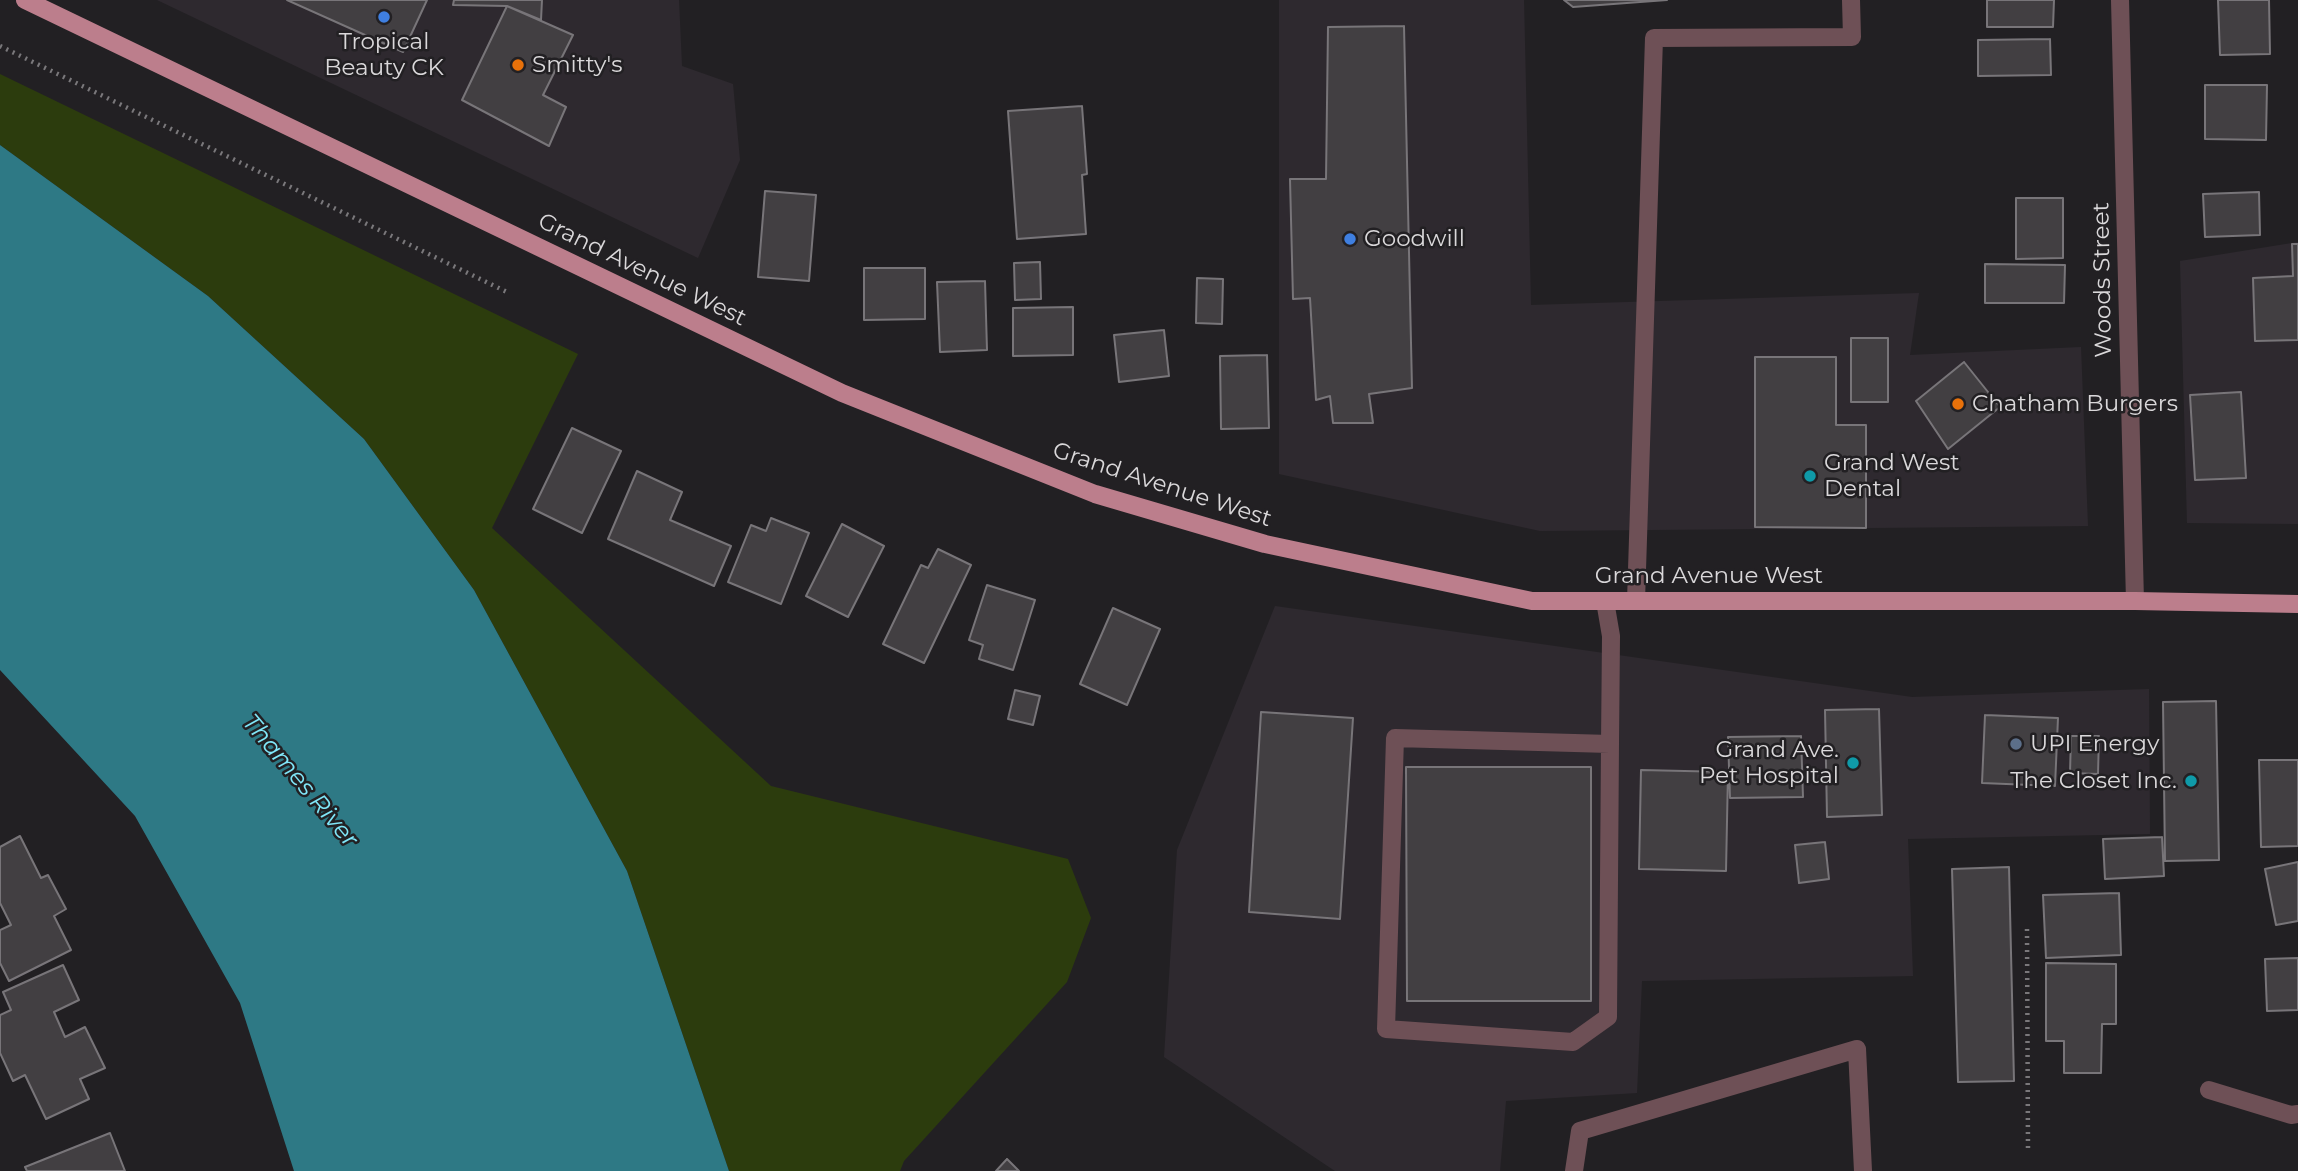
<!DOCTYPE html>
<style>
body{margin:0}
canvas{display:block;background:#222023}
</style>
<canvas width="2298" height="1171"></canvas>
<script>
const ctx = document.querySelector('canvas').getContext('2d');
ctx.lineJoin = 'round';
function fillPath(path, color) { ctx.fillStyle = color; ctx.fill(path, 'evenodd'); }
const shape = rows => new Path2D(rows.map(r => 'M' + r).join(''));
function strokePath(path, color, width, dash) { ctx.strokeStyle = color; ctx.lineWidth = width; ctx.lineCap = dash ? 'butt' : 'round'; ctx.setLineDash(dash || []); ctx.stroke(path); }
function label(font, color, halo, rows, align = 'center') {
  ctx.font = font + ' Montserrat,sans-serif'; ctx.lineWidth = 5; ctx.setLineDash([]); ctx.textBaseline = 'middle'; ctx.strokeStyle = halo; ctx.fillStyle = color; for (const [text, x, y, turn = 0] of rows) {
    ctx.save(); ctx.translate(x, y); ctx.rotate((+turn || 0) * Math.PI / 180); ctx.textAlign = isNaN(turn) ? turn : align; if (halo) ctx.strokeText(text, 0, 0); ctx.fillText(text, 0, 0); ctx.restore();
  }
}
const built = shape([
 [157,0,679,0,682,66,733,84,740,160,698,258],
 [1279,0,1524,0,1531,305,1919,293,1910,355,2081,347,2088,526,1540,531,1279,474],
 [2298,242,2298,524,2187,523,2180,261],
 [1275,606,1912,697,2149,689,2150,834,1908,839,1913,976,1642,981,1637,1093,1506,1101,1500,1171,1335,1171,1164,1057,1177,850]
]);
const green = shape([
 [0,74,578,354,492,528,771,786,1068,859,1091,918,1067,982,904,1161,900,1171,729,1171,627,871,474,590,364,439,208,296,0,145]
]);
const water = shape([
 [0,145,208,296,364,439,474,590,627,871,729,1171,294,1171,240,1003,135,816,0,670]
]);
const building = shape([
 [287,0,427,0,403,52,287,0],
 [454,0,542,0,541,20,507,6,453,5,454,0],
 [1564,0,1667,0,1573,7,1564,0],
 [1987,0,2054,0,2053,27,1987,27,1987,0],
 [2218,0,2269,0,2270,54,2220,55,2218,0],
 [507,6,573,35,543,95,566,107,549,146,462,100,507,6],
 [1404,26,1412,388,1369,394,1373,423,1333,423,1330,396,1316,400,1310,298,1293,299,1290,179,1326,179,1328,27,1404,26],
 [2050,39,2051,75,1978,76,1978,40,2050,39],
 [2205,85,2267,85,2266,140,2205,139,2205,85],
 [1082,106,1087,174,1082,175,1086,234,1017,239,1008,111,1082,106],
 [765,191,816,195,809,281,758,277,765,191],
 [2259,192,2260,235,2205,237,2203,194,2259,192],
 [2016,198,2063,198,2063,258,2016,259,2016,198],
 [2292,244,2298,244,2298,340,2255,341,2253,278,2293,276,2292,244],
 [1040,262,1041,299,1015,300,1014,263,1040,262],
 [1985,264,2065,265,2064,303,1985,303,1985,264],
 [864,268,925,268,925,319,864,320,864,268],
 [1197,278,1223,279,1222,324,1196,323,1197,278],
 [985,281,987,350,940,352,937,282,985,281],
 [1073,307,1073,355,1013,356,1013,308,1073,307],
 [1164,330,1169,376,1119,382,1114,335,1164,330],
 [1851,338,1888,338,1888,402,1851,402,1851,338],
 [1267,355,1269,428,1221,429,1220,356,1267,355],
 [1755,357,1836,357,1836,425,1866,425,1866,528,1755,527,1755,357],
 [1964,362,2000,407,1948,449,1916,401,1964,362],
 [2241,392,2246,478,2195,480,2190,395,2241,392],
 [572,428,621,451,582,533,533,509,572,428],
 [637,471,682,492,670,520,731,546,714,586,608,539,637,471],
 [771,518,809,533,781,604,728,582,751,525,766,531,771,518],
 [842,524,884,546,848,617,806,596,842,524],
 [938,549,971,565,924,663,883,644,921,565,928,568,938,549],
 [987,585,1035,600,1013,670,979,659,983,645,969,640,987,585],
 [1113,608,1160,629,1127,705,1080,684,1113,608],
 [1015,690,1040,696,1033,725,1008,719,1015,690],
 [2216,701,2219,860,2165,861,2163,702,2216,701],
 [1879,709,1882,815,1827,817,1825,710,1879,709],
 [1261,712,1353,718,1340,919,1249,912,1261,712],
 [1985,715,2058,718,2055,786,1982,783,1985,715],
 [1801,736,1803,797,1730,798,1728,737,1801,736],
 [2071,736,2099,736,2098,774,2070,773,2071,736],
 [2259,760,2298,760,2298,846,2261,847,2259,760],
 [1406,767,1591,767,1591,1001,1407,1001,1406,767],
 [1641,770,1728,772,1726,871,1639,869,1641,770],
 [20,836,41,878,48,875,66,909,54,916,71,950,9,981,0,963,0,930,11,925,0,903,0,847,20,836],
 [2162,837,2164,876,2105,879,2103,839,2162,837],
 [1825,842,1829,879,1799,883,1795,845,1825,842],
 [2298,862,2298,921,2276,925,2265,869,2298,862],
 [2009,867,2014,1081,1958,1082,1952,869,2009,867],
 [2119,893,2121,955,2046,958,2043,895,2119,893],
 [2298,958,2298,1010,2267,1011,2265,959,2298,958],
 [2046,963,2116,964,2116,1024,2102,1024,2101,1073,2064,1073,2064,1041,2046,1041,2046,963],
 [63,965,79,1000,54,1012,65,1037,85,1027,105,1068,80,1079,89,1099,46,1119,25,1075,13,1081,0,1053,0,1015,11,1010,3,992,63,965],
 [110,1133,125,1171,27,1171,25,1167,110,1133],
 [1007,1159,1019,1171,996,1171,1007,1159]
]);
const path = shape([
 [0,46,509,293],
 [2027,929,2028,1150]
]);
const minor = shape([
 [2120,0,2135,601],
 [1605,601,1611,636,1610,744,1608,1017,1573,1042,1386,1029,1395,738,1610,744],
 [1636,601,1654,38,1852,37,1851,0],
 [2209,1090,2291,1115,2298,1114],
 [1574,1171,1580,1131,1857,1049,1863,1171]
]);
const major = shape([
 [25,0,842,393,1095,494,1265,544,1532,601,2135,601,2298,604]
]);
const markers = [
 [384,17,7,"#3f7fe0"],
 [518,65,7,"#e8710a"],
 [1350,239,7,"#3f7fe0"],
 [1958,404,7,"#e8710a"],
 [1810,476,7,"#0f9aa8"],
 [2016,744,7,"#5c6f8a"],
 [1853,763,7,"#0f9aa8"],
 [2191,781,7,"#0f9aa8"]
];
const poiNames = [
 ["Tropical",384,42,"center"],
 ["Beauty CK",384,68,"center"],
 ["Smitty's",532,65],
 ["Goodwill",1364,239],
 ["Chatham Burgers",1972,404],
 ["Grand West",1824,463],
 ["Dental",1824,489],
 ["UPI Energy",2030,744],
 ["Grand Ave.",1839,750,"right"],
 ["Pet Hospital",1839,776,"right"],
 ["The Closet Inc.",2177,781,"right"]
];
const streetNames = [
 ["Grand Avenue West",642,270,26],
 ["Woods Street",2103,280,-91],
 ["Grand Avenue West",1162,485,18],
 ["Grand Avenue West",1709,576]
];
const waterNames = [
 ["Thames River",300,781,50]
];
fillPath(built, '#2e292f');
fillPath(green, '#2c3c0d');
fillPath(water, '#2e7985');
fillPath(building, '#423f42');
strokePath(building, '#787579', 2);
strokePath(path, '#7a787b', 4.5, [2, 5]);
strokePath(minor, '#6e5056', 18);
strokePath(major, '#bc7e8c', 18);
for (const [x, y, r, color] of markers) { const dot = new Path2D(); dot.arc(x, y, r, 0, 2 * Math.PI); ctx.fillStyle = color; ctx.fill(dot); strokePath(dot, '#222023', 2.5); }
label('23px', '#dad8da', '#222023', poiNames, 'left');
label('23px', '#dad8da', '#222023', streetNames);
label('italic 24px', '#80e7f9', '#222023', waterNames);
</script>
